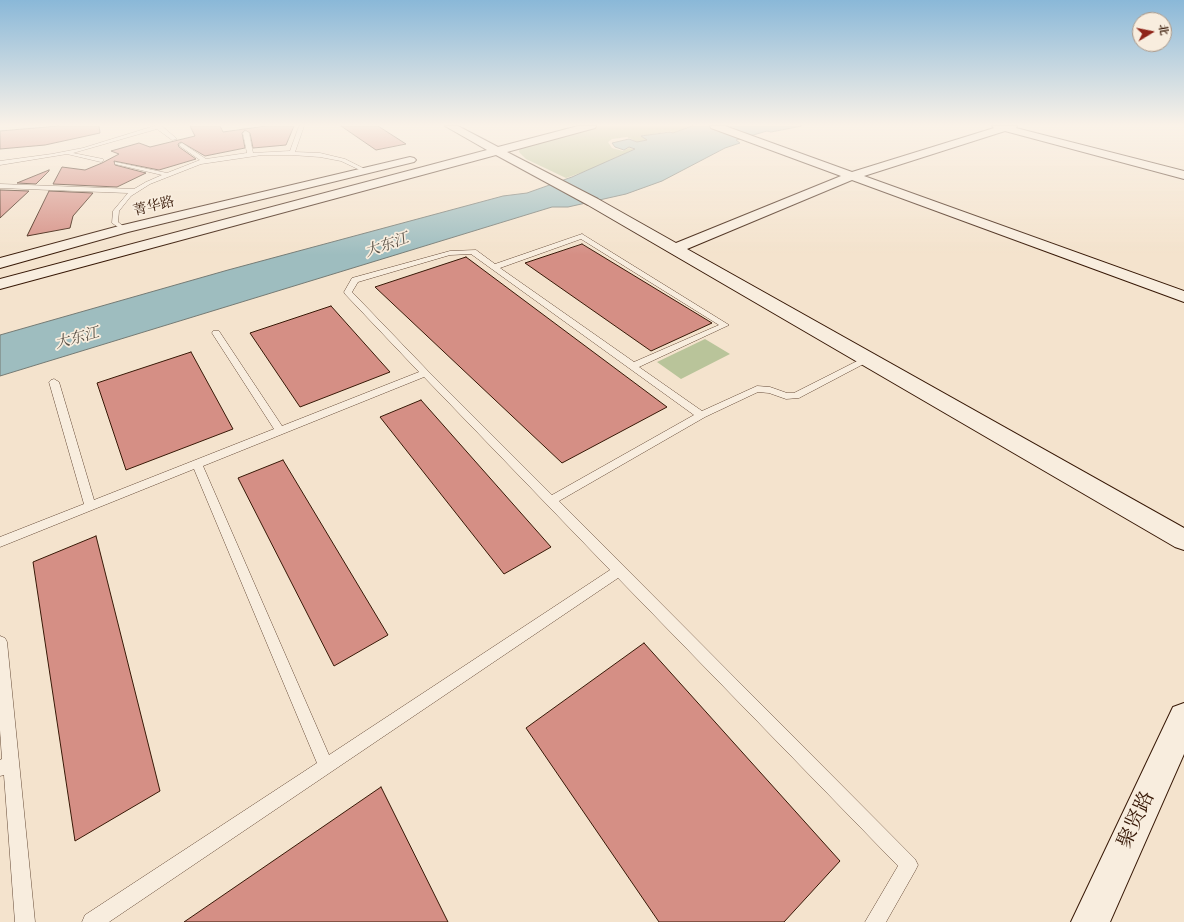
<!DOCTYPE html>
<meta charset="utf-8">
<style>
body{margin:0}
#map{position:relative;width:1184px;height:922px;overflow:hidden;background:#f4e3cd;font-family:Cardo,"Noto Serif SC",serif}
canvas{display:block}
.north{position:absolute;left:1132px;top:12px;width:40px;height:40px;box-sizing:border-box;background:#f8edde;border:1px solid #ab9888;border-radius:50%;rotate:80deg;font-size:11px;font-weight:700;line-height:16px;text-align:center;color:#371806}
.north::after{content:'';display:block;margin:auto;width:14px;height:18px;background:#8f2418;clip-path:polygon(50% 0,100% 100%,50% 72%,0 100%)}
</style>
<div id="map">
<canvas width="1184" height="922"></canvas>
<div class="north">北</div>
</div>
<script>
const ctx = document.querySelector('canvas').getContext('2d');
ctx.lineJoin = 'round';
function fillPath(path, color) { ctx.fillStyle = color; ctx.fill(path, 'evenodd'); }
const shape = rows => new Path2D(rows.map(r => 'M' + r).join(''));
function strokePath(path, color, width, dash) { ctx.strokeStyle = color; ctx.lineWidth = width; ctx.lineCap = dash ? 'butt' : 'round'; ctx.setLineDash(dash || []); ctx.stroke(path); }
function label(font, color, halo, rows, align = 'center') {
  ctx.font = font + ' Cardo,"Noto Serif SC",serif'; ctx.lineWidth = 3.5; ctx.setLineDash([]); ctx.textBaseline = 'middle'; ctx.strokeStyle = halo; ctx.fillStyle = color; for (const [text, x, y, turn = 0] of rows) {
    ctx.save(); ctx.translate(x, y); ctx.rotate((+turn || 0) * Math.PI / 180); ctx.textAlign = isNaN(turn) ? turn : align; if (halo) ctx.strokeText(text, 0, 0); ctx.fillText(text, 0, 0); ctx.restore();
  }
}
const green = shape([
 [596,126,691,126,673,133,671,131,642,136,648,140,637,142,627,137,612,139,608,142,612,148,623,151,629,148,634,149,597,167,566,178,526,159,519,152,520,147],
 [705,339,730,354,681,379,657,362]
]);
const water = shape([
 [692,126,802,126,771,132,767,131,736,140,740,143,725,148,662,181,626,194,568,207,552,207,0,376,0,335,228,270,503,196,527,193,572,177,635,149,629,147,624,150,615,147,612,143,629,139,637,142,647,140,641,136,670,132,673,133,692,126]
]);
const building = shape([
 [58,126,99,126,100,133,45,145,0,149,0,131,58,126],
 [190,126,220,126,223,132,266,126,294,126,286,145,253,148,250,133,245,130,242,133,245,148,205,156,181,142,178,144,179,147,196,159,159,170,114,161,115,165,146,173,117,187,53,184,62,167,85,170,102,163,119,154,111,151,139,143,150,147,195,136,190,126],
 [341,126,378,126,406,144,376,150,341,126],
 [49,170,49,171,36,184,17,183,49,170],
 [0,190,1,190,29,191,0,218,0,190],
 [49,191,93,193,73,216,70,228,27,236,49,191],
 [582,244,712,323,651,351,525,263,582,244],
 [466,257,667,407,562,463,375,287,466,257],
 [331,306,390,372,300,407,250,333,331,306],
 [191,352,233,429,126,470,97,383,191,352],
 [421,400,551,547,504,574,380,417,421,400],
 [283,460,388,635,334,666,238,478,283,460],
 [96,536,160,791,75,841,33,562,96,536],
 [644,643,840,861,784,922,659,922,526,728,644,643],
 [381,787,448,922,184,922,381,787]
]);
const lane = shape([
 [154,126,162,126,177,139,172,140,157,129,73,153,103,159,103,161,101,162,67,154,0,165,0,161,52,154,83,148,154,126],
 [299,126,304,126,295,152,320,153,345,159,369,171,364,172,341,161,320,157,292,155,262,155,201,164,150,184,131,196,119,211,118,222,127,229,124,231,112,223,113,211,128,193,0,188,0,184,134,189,146,182,162,175,115,164,115,162,167,173,200,160,180,146,180,144,182,143,206,159,247,153,243,133,246,131,249,133,253,153,290,151,299,126],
 [582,234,729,325,639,367,702,411,757,386,770,387,787,393,794,393,865,357,871,357,873,359,799,398,786,399,769,393,758,392,705,417,559,501,915,859,918,865,915,871,886,922,865,922,898,866,618,578,109,922,82,922,85,915,317,763,194,469,0,547,0,537,84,504,49,382,51,380,54,379,59,382,94,500,274,429,212,333,213,331,219,331,282,426,419,372,345,294,344,292,352,278,450,251,476,250,495,264,582,234],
 [581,239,719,325,634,362,500,268,581,239],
 [471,254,694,415,552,495,428,371,352,292,358,282,450,255,471,254],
 [424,377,610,570,329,755,203,466,424,377],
 [0,636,5,638,7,642,35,922,15,922,4,775,0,776,0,760,2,759,0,730,0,636]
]);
const secondary = shape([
 [445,126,458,126,498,147,578,126,596,126,595,128,507,152,598,199,676,243,841,176,711,128,710,126,725,126,852,172,994,128,992,126,1017,126,1016,128,1184,171,1184,179,1005,131,864,176,1184,291,1184,302,852,180,687,249,1184,528,1184,550,1175,547,588,205,496,155,0,289,0,279,487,150,445,126],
 [410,157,414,158,416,160,414,162,128,232,0,268,0,258,119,226,410,157],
 [1184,703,1184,754,1110,922,1071,922,1173,707,1184,703]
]);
const farStreetnames = [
 ["菁华路",154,207,-14]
];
const farWaternames = [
 ["大东江",387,246,-19],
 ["大东江",77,339,-15]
];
const nearStreetnames = [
 ["聚贤路",1137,820,-65]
];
fillPath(green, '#b9c49a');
fillPath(water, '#9ebdbf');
strokePath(water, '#757b75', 1);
fillPath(building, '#d58f85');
strokePath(building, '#371806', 1);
strokePath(lane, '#664b38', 1);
strokePath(secondary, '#371806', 2);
fillPath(lane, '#f8edde');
fillPath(secondary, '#f8edde');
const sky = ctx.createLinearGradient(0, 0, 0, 255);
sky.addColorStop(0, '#8ab8d8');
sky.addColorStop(0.49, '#faf2e8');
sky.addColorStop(1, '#faf2e800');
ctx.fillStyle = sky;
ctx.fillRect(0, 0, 1184, 255);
label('14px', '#371806', '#f8edde', farStreetnames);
label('italic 15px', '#5b5247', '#f8edde', farWaternames);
label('20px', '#371806', '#f8edde', nearStreetnames);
</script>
